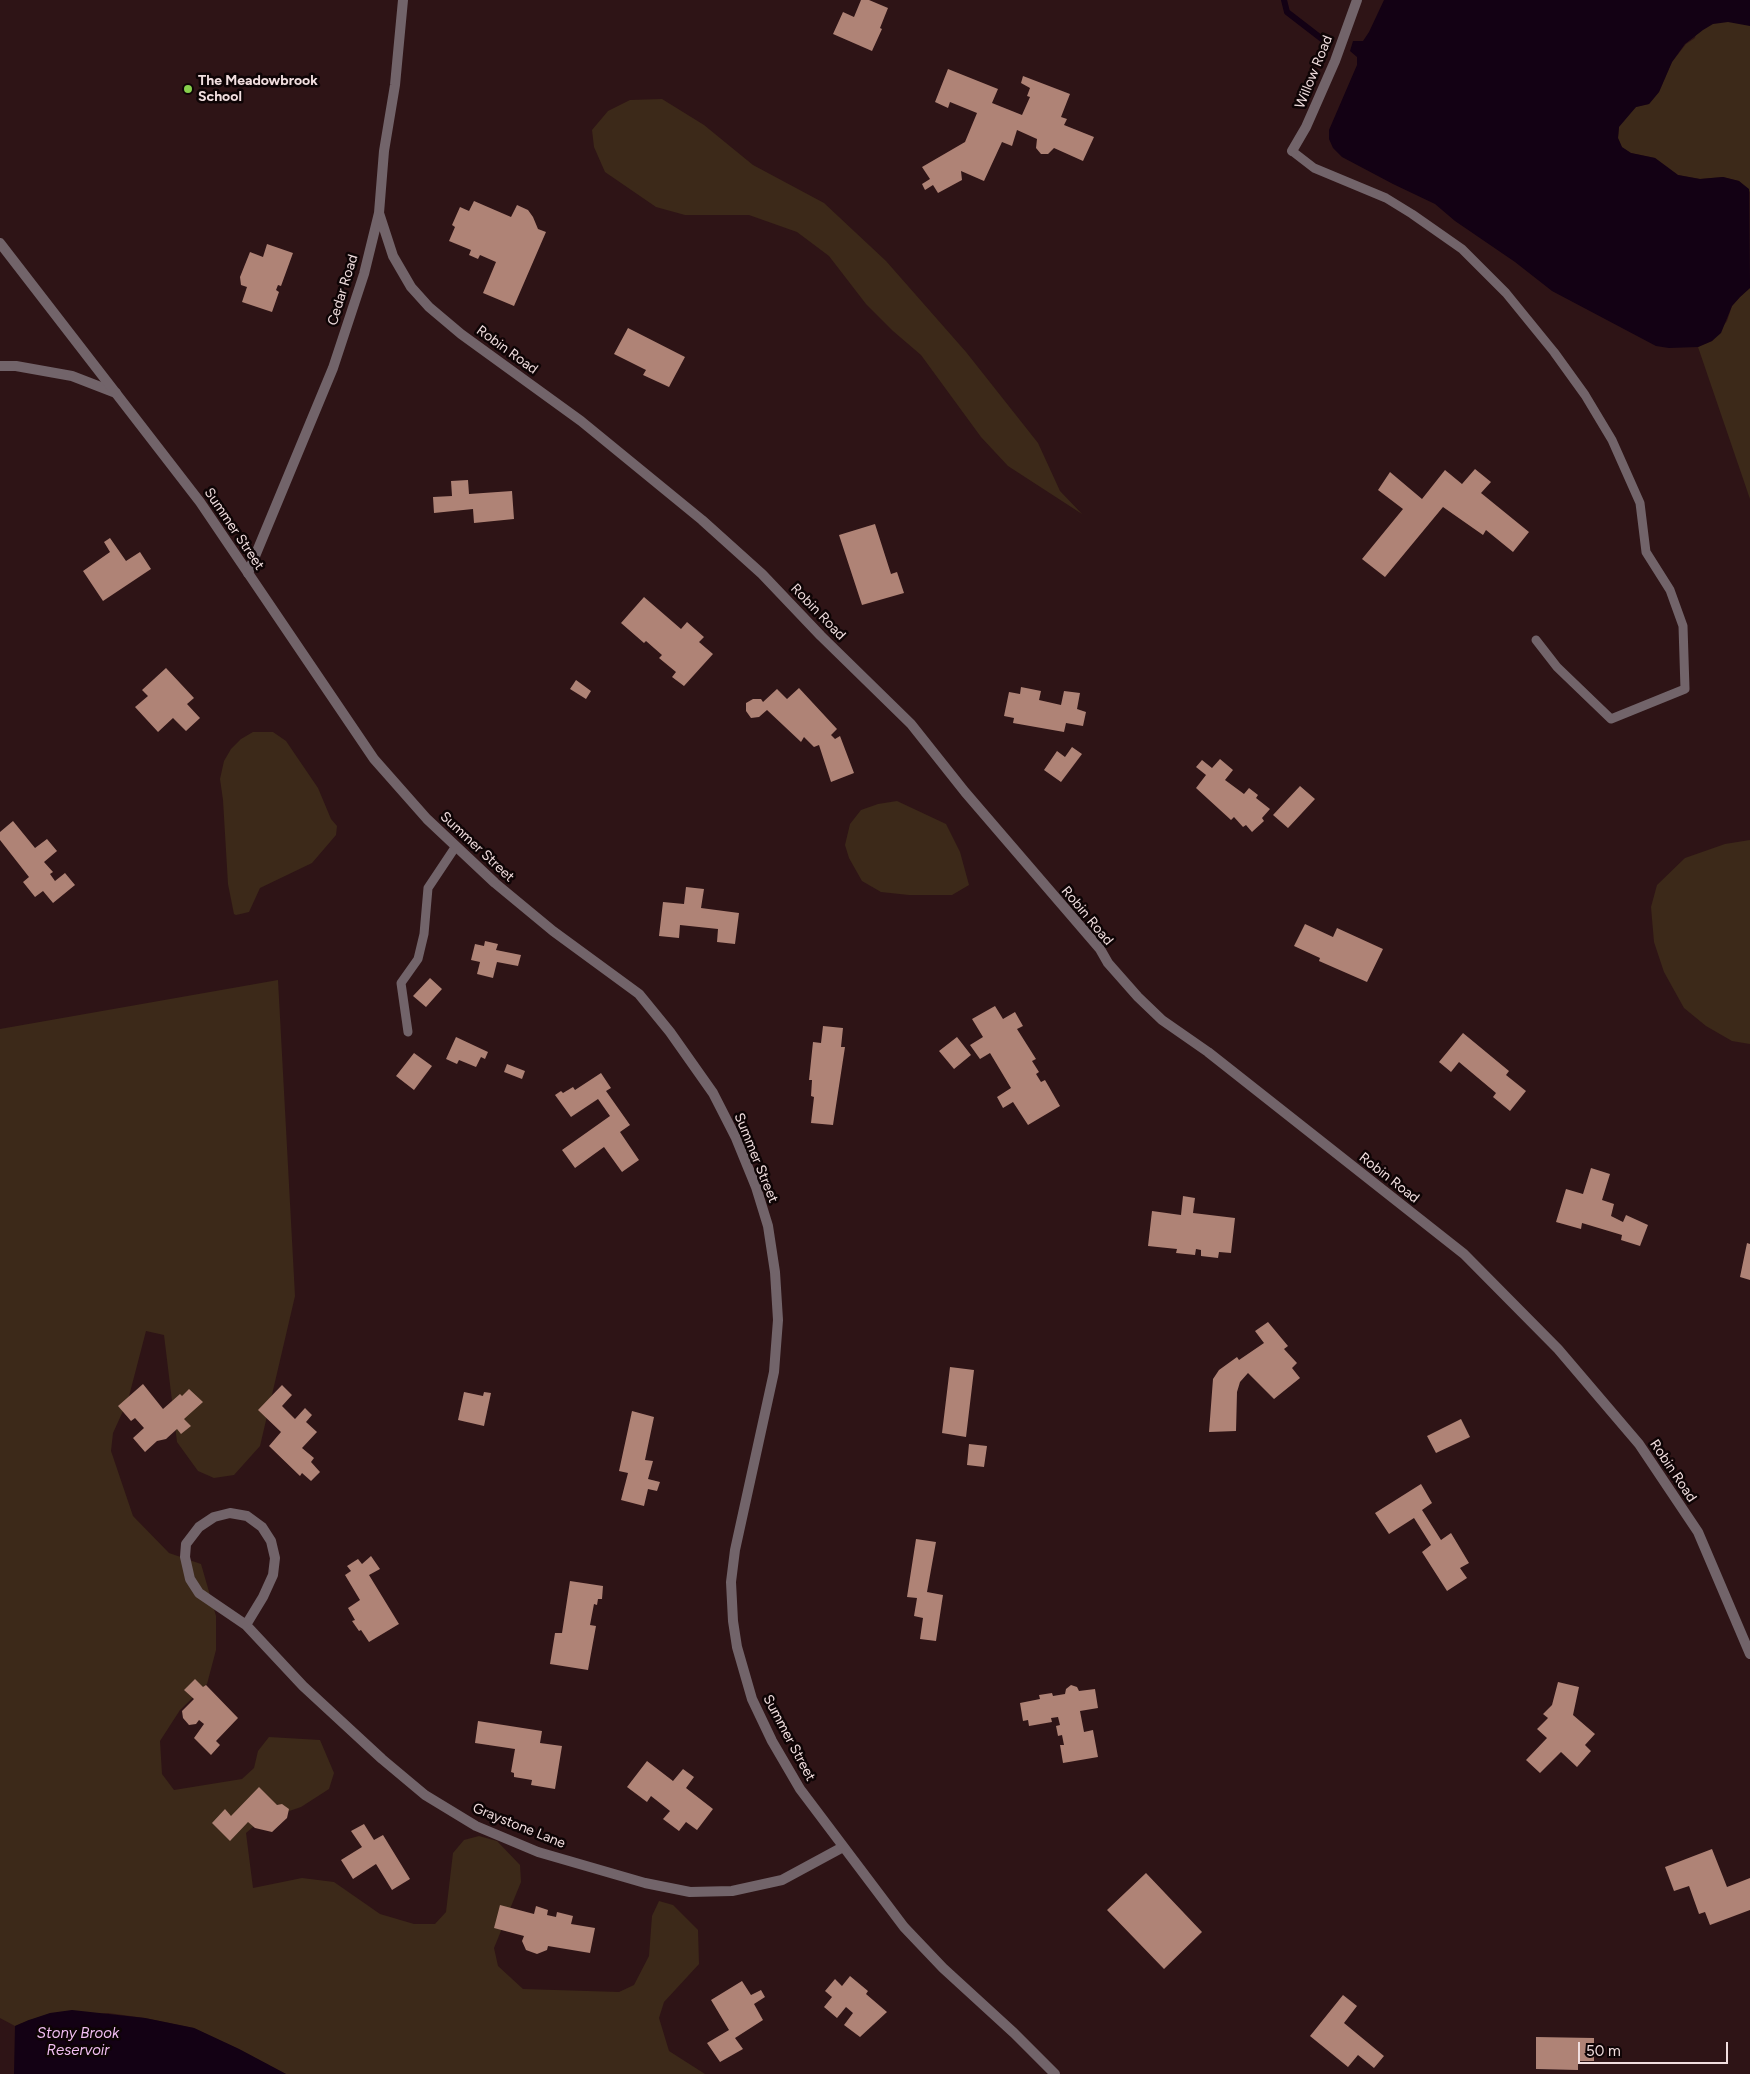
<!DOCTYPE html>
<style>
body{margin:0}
#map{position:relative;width:1750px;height:2074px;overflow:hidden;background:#2e1416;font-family:Figtree,sans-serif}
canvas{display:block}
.scale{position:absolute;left:1578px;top:2042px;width:150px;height:22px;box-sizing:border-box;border:2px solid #f1dedf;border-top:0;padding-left:6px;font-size:15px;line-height:18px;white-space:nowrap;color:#f1dedf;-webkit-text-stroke:4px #0e0405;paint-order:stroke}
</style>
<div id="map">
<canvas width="1750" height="2074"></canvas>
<div class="scale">50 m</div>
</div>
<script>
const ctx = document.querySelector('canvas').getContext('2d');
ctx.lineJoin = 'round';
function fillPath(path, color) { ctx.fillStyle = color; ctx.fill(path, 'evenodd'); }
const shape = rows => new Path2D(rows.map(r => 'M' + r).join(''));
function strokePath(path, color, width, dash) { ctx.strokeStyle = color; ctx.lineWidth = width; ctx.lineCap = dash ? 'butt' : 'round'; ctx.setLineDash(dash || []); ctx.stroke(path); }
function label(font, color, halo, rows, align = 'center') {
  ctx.font = font + ' Figtree,sans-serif'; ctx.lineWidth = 5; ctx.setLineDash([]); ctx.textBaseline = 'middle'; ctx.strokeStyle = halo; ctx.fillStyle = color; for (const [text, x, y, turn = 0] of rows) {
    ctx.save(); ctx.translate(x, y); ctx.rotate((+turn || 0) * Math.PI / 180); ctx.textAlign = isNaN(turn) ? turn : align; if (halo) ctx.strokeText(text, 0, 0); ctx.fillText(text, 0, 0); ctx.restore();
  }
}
const green = shape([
 [1702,0,1750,0,1750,192,1739,181,1723,177,1700,179,1678,175,1655,158,1631,153,1622,148,1618,138,1619,126,1626,116,1636,107,1649,104,1659,92,1672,62,1686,44,1695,38],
 [662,99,704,125,753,165,824,203,886,261,966,352,1038,443,1060,491,1082,514,1008,466,981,437,921,355,893,331,866,304,829,256,797,232,749,215,685,215,656,207,605,172,594,147,592,130,608,111,630,100],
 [1750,288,1750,499,1698,347,1712,341,1727,321,1732,306,1740,297],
 [253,732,273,732,286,741,318,788,331,819,337,826,336,835,312,863,260,888,249,912,236,915,234,914,228,884,223,800,220,779,224,761,231,749,241,739],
 [897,801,946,824,960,852,969,885,952,895,909,895,881,892,862,881,849,858,845,845,850,824,861,810,878,804],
 [1750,840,1750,1044,1732,1041,1706,1026,1684,1008,1664,972,1654,942,1651,907,1657,885,1685,858,1725,844],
 [278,980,295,1296,260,1446,234,1475,214,1478,198,1471,177,1442,164,1335,146,1331,128,1400,113,1433,111,1451,133,1516,169,1553,201,1564,216,1616,216,1650,207,1684,180,1710,160,1741,162,1774,174,1790,242,1779,254,1768,258,1751,269,1737,320,1740,334,1773,329,1789,301,1807,260,1821,246,1833,253,1888,302,1878,334,1882,380,1914,414,1924,435,1924,446,1912,453,1853,464,1840,479,1836,497,1841,520,1865,521,1882,494,1948,498,1966,523,1989,619,1992,634,1985,649,1956,652,1916,659,1901,673,1905,698,1930,699,1964,664,2002,659,2018,669,2051,705,2074,286,2074,239,2049,194,2028,145,2018,108,2013,29,2020,15,2026,0,2018,0,1029]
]);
const water = shape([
 [1384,0,1750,0,1750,26,1728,22,1713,24,1703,30,1685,44,1672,62,1659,92,1649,104,1636,107,1619,127,1618,138,1622,147,1631,153,1655,158,1678,175,1700,179,1723,177,1739,181,1749,189,1750,288,1740,297,1732,306,1721,333,1712,341,1698,347,1669,348,1656,346,1552,291,1515,262,1455,221,1435,204,1393,184,1342,157,1333,148,1329,139,1329,130,1357,65,1357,57,1350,51,1353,41,1363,41,1369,32],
 [72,2010,145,2018,194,2028,239,2049,286,2074,14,2074,15,2026,29,2020,50,2013]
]);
const stream = shape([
 [1284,0,1287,12,1322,39]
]);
const building = shape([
 [861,0,869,0,888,8,880,28,882,29,872,51,833,34,843,12,854,17],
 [948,69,998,89,992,103,1022,115,1030,97,1027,96,1030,88,1021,83,1023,76,1070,94,1061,117,1067,119,1064,125,1094,137,1083,161,1054,148,1048,154,1041,154,1036,148,1037,139,1017,130,1012,146,1002,142,984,181,961,171,962,180,938,193,933,185,925,190,922,184,930,179,922,167,965,142,977,113,950,102,948,108,935,102],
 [474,201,511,217,517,205,528,210,533,217,538,229,546,232,514,306,483,293,496,262,480,255,478,259,469,255,471,250,449,241,455,227,452,225,460,207,469,211],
 [267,244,293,253,281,286,278,285,276,290,279,292,272,312,242,302,247,287,241,285,240,277,250,252,263,257],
 [628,328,685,357,669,387,643,375,646,370,614,354],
 [1475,469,1491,482,1481,493,1529,532,1513,552,1486,530,1483,535,1443,507,1385,577,1362,559,1403,509,1378,490,1390,472,1422,499,1445,470,1462,484],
 [468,480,469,494,512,491,514,519,474,523,473,509,434,513,433,497,452,496,451,481],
 [875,524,891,574,897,572,904,593,862,605,839,535],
 [110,538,126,561,140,552,151,569,103,601,83,571,110,552,104,542],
 [644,597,681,629,687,622,704,637,699,642,713,654,684,686,672,677,676,672,659,658,662,655,646,641,644,643,621,623],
 [166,668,194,698,187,704,200,718,186,731,173,718,158,732,135,707,148,696,142,690],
 [576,680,591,691,586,699,570,689],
 [1021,687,1041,691,1039,700,1061,705,1064,691,1080,693,1077,709,1086,712,1083,726,1066,723,1064,732,1013,723,1014,718,1004,716,1009,692,1020,694],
 [799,688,837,729,831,735,835,739,840,736,854,773,831,782,819,745,814,747,804,737,801,742,767,710,759,717,751,718,746,711,746,703,753,699,761,699,763,702,777,689,787,699],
 [1072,747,1082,754,1061,782,1044,770,1057,751,1065,757],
 [1220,759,1233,770,1225,780,1244,794,1249,788,1258,795,1256,798,1270,809,1262,818,1264,821,1252,832,1246,825,1243,827,1234,817,1231,820,1196,788,1206,775,1196,767,1202,760,1212,768],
 [1300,786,1315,799,1288,828,1273,815],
 [13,821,35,848,47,839,57,851,44,862,53,872,50,874,55,881,65,873,75,885,53,903,43,891,35,897,23,882,29,877,0,840,0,832],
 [686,887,704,889,701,908,739,913,735,944,717,942,718,929,680,925,679,938,659,936,663,902,684,904],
 [1305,924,1333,937,1337,928,1383,949,1367,982,1319,961,1320,958,1294,946],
 [485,941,498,944,496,950,521,955,518,966,497,962,493,978,477,974,480,962,471,960,475,944,484,946],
 [430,978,442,989,426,1007,413,996],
 [995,1006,1003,1019,1015,1012,1023,1026,1017,1029,1036,1059,1032,1061,1039,1072,1036,1074,1041,1082,1045,1080,1060,1106,1028,1125,1013,1102,1003,1108,997,1097,1011,1088,990,1053,980,1059,970,1045,983,1037,972,1019],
 [823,1026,843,1028,841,1047,845,1047,833,1125,811,1123,814,1097,811,1096,812,1080,809,1080,813,1042,821,1043],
 [1463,1033,1509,1071,1506,1075,1526,1091,1510,1111,1493,1097,1496,1093,1459,1062,1451,1072,1439,1062],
 [456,1037,488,1052,485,1059,481,1057,476,1067,459,1060,457,1064,446,1059],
 [957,1037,971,1055,954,1069,939,1051],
 [414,1053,432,1066,414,1090,396,1076],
 [507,1064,525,1071,522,1079,504,1072],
 [601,1073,611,1088,606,1091,630,1125,620,1132,639,1160,622,1172,604,1147,575,1168,562,1150,610,1116,598,1099,571,1117,555,1095,561,1091,563,1093,573,1087,575,1090],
 [1591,1168,1610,1174,1602,1200,1614,1204,1611,1216,1623,1222,1626,1215,1648,1225,1640,1246,1621,1240,1622,1235,1582,1223,1581,1229,1556,1222,1566,1189,1583,1194],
 [1183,1196,1195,1198,1193,1213,1235,1218,1231,1253,1219,1252,1218,1258,1201,1256,1201,1250,1196,1249,1195,1255,1176,1253,1177,1249,1148,1246,1152,1211,1181,1215],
 [1747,1243,1750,1244,1750,1280,1740,1277],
 [1268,1322,1288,1346,1284,1349,1297,1363,1292,1368,1300,1378,1274,1399,1248,1373,1240,1382,1237,1392,1236,1431,1209,1432,1213,1379,1219,1370,1237,1357,1239,1360,1264,1343,1255,1331],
 [950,1367,974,1370,966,1437,942,1433],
 [143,1384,163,1409,180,1394,182,1396,189,1389,203,1402,184,1419,191,1426,181,1434,177,1429,166,1439,157,1441,145,1452,133,1438,144,1428,135,1418,131,1421,118,1406],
 [282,1385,292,1395,282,1406,295,1419,305,1408,312,1415,306,1422,317,1432,302,1448,314,1458,311,1462,320,1472,311,1481,302,1473,300,1476,269,1446,281,1432,258,1410],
 [464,1392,483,1396,484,1392,491,1393,484,1426,458,1420],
 [632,1411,654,1417,645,1460,653,1461,648,1479,660,1482,657,1491,648,1489,644,1506,621,1500,628,1473,619,1471],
 [1461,1419,1470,1437,1436,1453,1427,1436],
 [969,1444,987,1446,984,1467,967,1465],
 [1421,1484,1432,1503,1422,1510,1441,1540,1451,1533,1469,1563,1460,1568,1467,1578,1447,1591,1422,1552,1431,1545,1414,1518,1389,1534,1375,1513],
 [916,1539,936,1542,927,1592,943,1595,936,1641,920,1639,923,1618,914,1616,917,1598,907,1597],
 [371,1556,380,1569,369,1575,399,1624,369,1642,361,1630,359,1631,352,1621,355,1620,348,1608,360,1600,345,1575,351,1571,347,1566,358,1559,362,1564],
 [570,1581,603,1586,602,1599,598,1599,597,1605,594,1604,590,1625,596,1626,588,1670,550,1664,555,1633,562,1633],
 [195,1679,203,1687,206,1685,238,1718,216,1741,220,1745,211,1755,194,1738,204,1724,199,1720,196,1724,189,1725,183,1718,182,1711,194,1699,184,1690],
 [1558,1682,1579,1687,1573,1715,1595,1734,1585,1745,1591,1751,1577,1767,1561,1752,1540,1773,1526,1760,1547,1738,1537,1729,1548,1718,1543,1714,1552,1705],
 [1071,1685,1077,1687,1079,1691,1095,1689,1098,1708,1080,1711,1084,1732,1093,1730,1098,1757,1063,1763,1060,1745,1064,1745,1062,1735,1058,1736,1056,1726,1060,1725,1058,1717,1051,1718,1052,1722,1029,1726,1028,1720,1023,1721,1020,1703,1040,1699,1039,1695,1052,1693,1053,1696,1065,1694,1066,1689],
 [478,1721,542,1731,540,1743,562,1746,555,1789,531,1785,532,1780,514,1777,514,1773,511,1772,515,1749,475,1743],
 [647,1761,673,1781,683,1769,694,1777,686,1788,713,1809,697,1830,686,1822,679,1831,663,1819,670,1811,651,1796,647,1802,627,1787],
 [259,1787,277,1805,282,1804,289,1809,287,1818,272,1832,255,1828,248,1822,230,1841,212,1823,225,1809,231,1816],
 [364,1824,374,1840,383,1835,410,1879,392,1890,376,1864,353,1879,341,1860,362,1847,351,1831],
 [1712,1849,1727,1887,1750,1878,1750,1910,1710,1925,1705,1912,1699,1914,1689,1886,1674,1891,1665,1867],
 [1146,1873,1202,1932,1164,1969,1107,1910],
 [500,1905,534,1914,536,1906,548,1910,547,1915,556,1917,557,1912,573,1916,571,1924,595,1928,590,1953,548,1946,547,1950,537,1954,526,1950,522,1941,524,1936,494,1928],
 [850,1976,868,1991,866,1994,887,2012,860,2037,844,2025,853,2013,846,2007,837,2018,824,2007,832,1997,825,1991,835,1979,842,1986],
 [742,1981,751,1995,761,1990,765,1997,754,2004,763,2020,735,2038,743,2049,720,2062,707,2043,729,2030,711,2000],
 [1343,1995,1357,2006,1344,2023,1384,2056,1374,2068,1358,2055,1348,2067,1310,2036],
 [1536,2037,1594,2038,1594,2061,1578,2061,1578,2070,1536,2069]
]);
const service = shape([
 [1292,151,1314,168,1386,198,1412,214,1462,249,1506,293,1554,352,1585,395,1612,440,1640,503,1646,552,1670,590,1683,626,1685,689,1611,719,1557,667,1536,640],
 [408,1032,401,983,418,959,424,934,428,888,456,846]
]);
const minor = shape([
 [1292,151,1306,127,1335,61,1357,0],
 [379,213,393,256,411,287,429,307,461,334,581,421,702,520,762,574,821,636,911,724,965,792,1100,949,1108,963,1138,997,1162,1020,1208,1052,1464,1254,1558,1349,1639,1444,1698,1532,1750,1654],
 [0,366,16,366,72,376,116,393],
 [248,573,333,368,364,274,379,213,384,151,395,85,403,0],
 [246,1625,199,1593,190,1579,185,1557,186,1544,199,1527,214,1517,230,1513,247,1516,262,1527,271,1541,275,1558,273,1575,263,1597,246,1625,303,1686,382,1759,425,1795,476,1826,538,1852,645,1883,690,1892,732,1891,782,1880,843,1847]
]);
const tertiary = shape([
 [0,243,200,502,374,759,427,819,495,883,553,931,639,994,670,1032,713,1093,736,1138,756,1187,768,1226,775,1272,778,1320,774,1372,735,1550,731,1582,733,1621,737,1647,752,1699,772,1741,800,1789,904,1927,943,1968,1014,2033,1055,2074]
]);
const markers = [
 [188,89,5,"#86cf4c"]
];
const streetNames = [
 ["Willow Road",1314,72,-68],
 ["Cedar Road",343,290,-73],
 ["Robin Road",507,350,36],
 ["Summer Street",234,529,56],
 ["Robin Road",818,612,46],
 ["Summer Street",477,847,43],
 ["Robin Road",1087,916,50],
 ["Summer Street",756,1158,68],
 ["Robin Road",1389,1178,38],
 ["Robin Road",1673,1471,56],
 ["Summer Street",789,1738,62],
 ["Graystone Lane",519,1826,22]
];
const poiNames = [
 ["The Meadowbrook",198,81],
 ["School",198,97]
];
const waterNames = [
 ["Stony Brook",78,2034],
 ["Reservoir",78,2051]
];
fillPath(green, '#3c2919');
fillPath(water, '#130114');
strokePath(stream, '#130114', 6);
fillPath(building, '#af8376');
strokePath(service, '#72646a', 9);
strokePath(minor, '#72646a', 10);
strokePath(tertiary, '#72646a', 10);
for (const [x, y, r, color] of markers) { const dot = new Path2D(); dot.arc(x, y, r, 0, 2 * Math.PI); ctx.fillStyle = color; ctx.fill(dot); strokePath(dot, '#0e0405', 2); }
label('14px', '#f1dedf', '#0e0405', streetNames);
label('bold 14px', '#f1dedf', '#0e0405', poiNames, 'left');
label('italic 15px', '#f1bef1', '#0e0405', waterNames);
</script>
